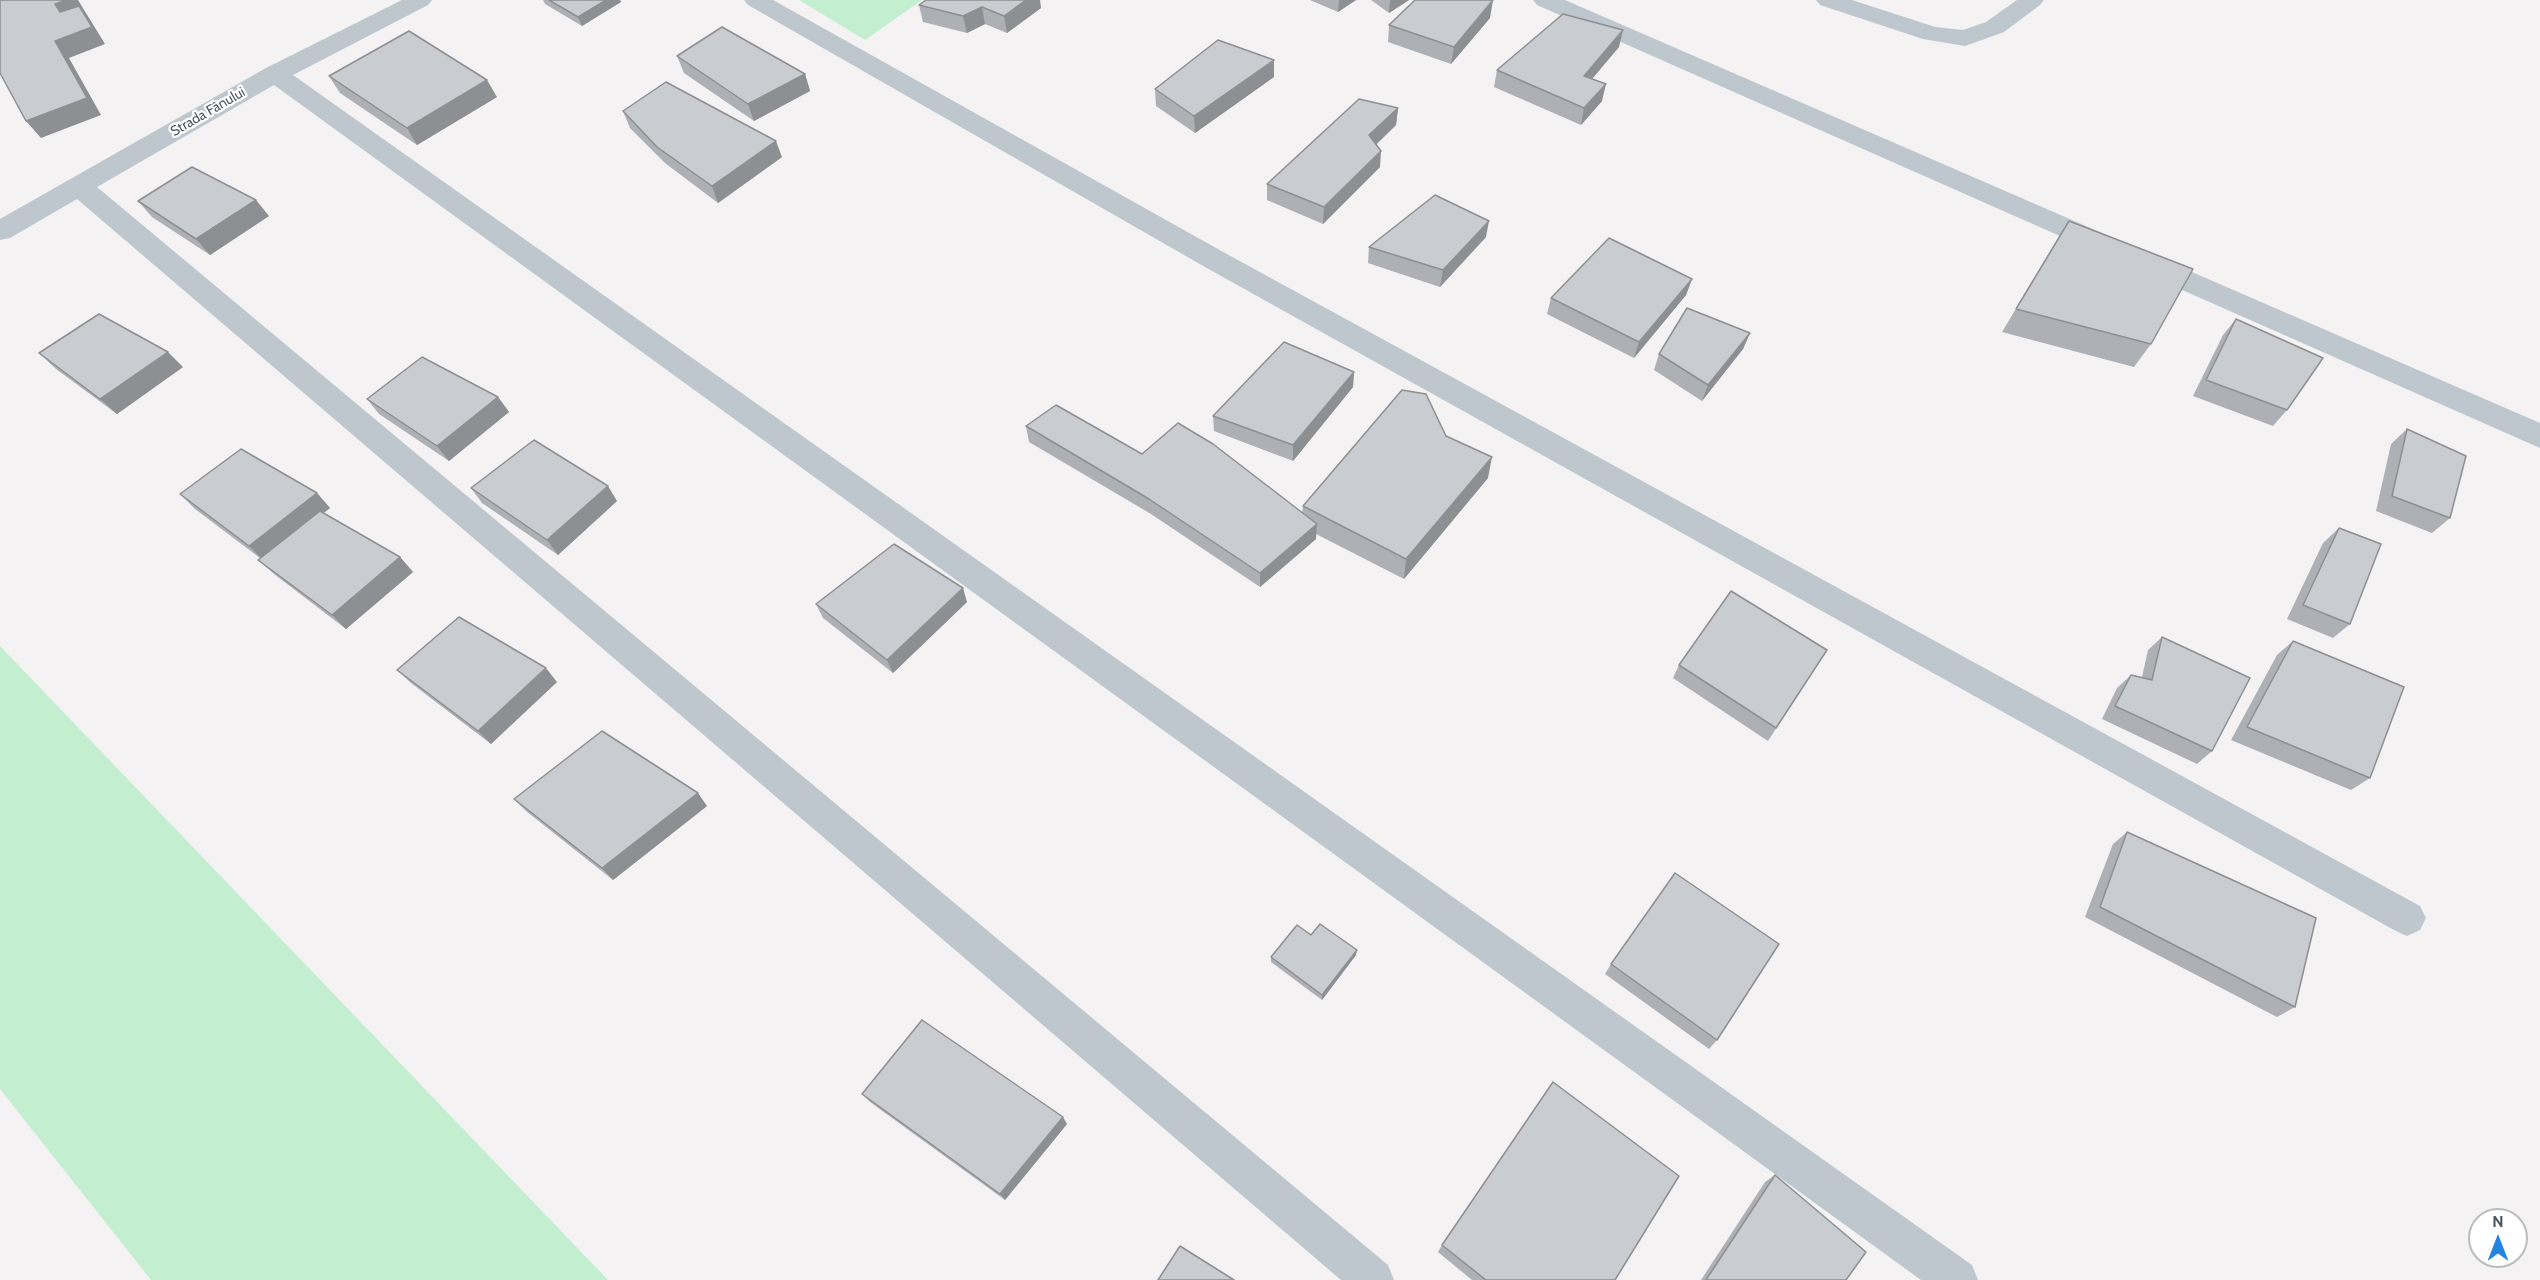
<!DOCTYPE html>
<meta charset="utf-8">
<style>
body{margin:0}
#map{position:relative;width:2540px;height:1280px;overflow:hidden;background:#f4f2f2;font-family:Cabin,sans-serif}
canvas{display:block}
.north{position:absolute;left:2468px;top:1208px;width:60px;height:60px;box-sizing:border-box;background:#fff;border:2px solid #b7bcbf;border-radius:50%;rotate:0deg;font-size:16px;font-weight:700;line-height:24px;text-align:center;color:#4a575f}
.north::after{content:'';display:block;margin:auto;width:21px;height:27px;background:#2184df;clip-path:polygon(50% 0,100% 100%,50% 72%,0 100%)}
</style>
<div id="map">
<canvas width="2540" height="1280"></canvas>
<div class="north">N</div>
</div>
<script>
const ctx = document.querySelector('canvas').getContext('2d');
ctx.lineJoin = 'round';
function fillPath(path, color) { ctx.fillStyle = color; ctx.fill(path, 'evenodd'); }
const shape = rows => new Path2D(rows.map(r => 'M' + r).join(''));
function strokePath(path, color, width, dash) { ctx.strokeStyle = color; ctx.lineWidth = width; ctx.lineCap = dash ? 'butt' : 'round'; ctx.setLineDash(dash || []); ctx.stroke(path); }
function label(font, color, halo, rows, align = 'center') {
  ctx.font = font + ' Cabin,sans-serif'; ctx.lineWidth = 4.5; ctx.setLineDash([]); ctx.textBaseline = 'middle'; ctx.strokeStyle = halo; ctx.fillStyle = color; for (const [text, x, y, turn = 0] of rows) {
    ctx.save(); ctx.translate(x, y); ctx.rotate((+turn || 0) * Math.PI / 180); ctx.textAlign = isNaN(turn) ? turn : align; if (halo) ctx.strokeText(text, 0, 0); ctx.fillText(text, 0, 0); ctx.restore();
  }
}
const green = shape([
 [799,0,922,0,865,40],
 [0,646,608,1280,151,1280,0,1089]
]);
const minor = shape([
 [402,0,432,0,428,5,293,75,1972,1265,1978,1280,1921,1280,274,85,97,187,1388,1265,1394,1280,1341,1280,77,199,10,238,0,240,0,219,266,68,402,0],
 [744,0,773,0,1225,253,2420,906,2426,918,2420,930,2407,936,2394,930,1205,267,748,5,744,0],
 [1533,0,1565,0,2540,423,2540,448,1537,5,1533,0],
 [1816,0,1852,0,1935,27,1963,30,1986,22,2017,0,2044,0,2040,5,2004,32,1965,46,1923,39,1820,5,1816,0]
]);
const wall = shape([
 [543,0,620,0,621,2,582,26,545,4],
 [1310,0,1356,0,1338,12],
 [1371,0,1409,0,1389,13],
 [919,5,1041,8,1007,33,985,24,967,33,923,22],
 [1490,18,1451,64,1388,42,1389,25],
 [1619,47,1592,79,1602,101,1581,125,1494,87,1497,70],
 [677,56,805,74,810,91,754,121,684,73],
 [329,76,497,97,417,145,340,93],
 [1274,77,1195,133,1156,106,1155,89],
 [1398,108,1396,125,1377,144,1380,167,1323,224,1267,200,1267,184],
 [623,111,782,157,718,203,665,163,630,128],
 [138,201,269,216,210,255,152,217],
 [2069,221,2151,344,2134,367,2002,332],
 [1486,237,1440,287,1368,263,1369,247],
 [1692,279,1686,295,1634,358,1547,314,1551,298],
 [2236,319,2287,410,2273,426,2193,396,2223,335],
 [1750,333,1743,349,1702,401,1654,370,1659,354],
 [39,353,183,367,117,414,56,369],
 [1354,372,1353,387,1293,461,1214,431,1213,416],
 [498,397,509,412,449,461,379,414,367,399],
 [1026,426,1142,454,1302,513,1303,506,1446,436,1488,478,1404,579,1316,534,1316,539,1260,587,1151,514,1029,442],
 [2407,429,2450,518,2432,533,2376,511,2391,444],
 [471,488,617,501,558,555,482,503],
 [317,493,330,508,323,513,400,557,413,572,346,629,274,574,258,560,260,558,195,509,180,494],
 [2339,528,2350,624,2333,638,2287,619,2323,543],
 [967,602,893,673,823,618,816,604],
 [2162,637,2212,751,2197,764,2102,719,2117,688,2131,675,2142,677,2148,650],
 [2293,641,2370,778,2351,790,2231,740,2277,655],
 [1827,650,1768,741,1673,678,1679,665],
 [397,670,557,682,491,744,411,683],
 [514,799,707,806,613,880,526,811],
 [2127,832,2295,1007,2277,1017,2085,917,2113,844],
 [1356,955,1322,1000,1271,962,1271,957],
 [1611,964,1717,1040,1709,1049,1605,974],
 [862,1094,1067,1124,1005,1200,870,1102],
 [1775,1175,1846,1280,1701,1280,1765,1182],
 [1442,1245,1615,1280,1472,1280,1438,1252]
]);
const shadedWall = shape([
 [67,0,78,0,105,44,69,58,101,115,41,138,26,121,55,41,60,12,55,4],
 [606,0,620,0,621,2,582,26,578,17],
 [1026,0,1040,0,1041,8,1007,33,1004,16],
 [1339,0,1356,0,1338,12],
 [1390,0,1409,0,1389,13],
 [1493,0,1490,18,1451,64,1454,47],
 [982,7,985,24,967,33,963,16],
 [1623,30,1619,47,1580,93,1584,76],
 [1274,60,1274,77,1195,133,1194,116],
 [805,74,810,91,754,121,748,104],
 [487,80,497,97,417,145,407,128],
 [1606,84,1602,101,1581,125,1584,108],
 [1398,108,1396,125,1368,152,1369,135],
 [776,141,782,157,718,203,712,186],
 [1381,151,1380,167,1323,224,1324,207],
 [256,200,269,216,210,255,196,239],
 [1489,221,1486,237,1440,287,1443,270],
 [1692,279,1686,295,1634,358,1639,342],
 [1750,333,1743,349,1702,401,1708,385],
 [168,352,183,367,117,414,100,399],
 [1354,372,1353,387,1293,461,1293,445],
 [498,397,509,412,449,461,437,446],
 [1492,457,1488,478,1404,579,1406,559],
 [608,486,617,501,558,555,547,540],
 [317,493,330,508,264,561,249,546],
 [1317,524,1316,539,1260,587,1260,573],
 [400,557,413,572,346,629,332,615],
 [963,588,967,602,893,673,887,660],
 [546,668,557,682,491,744,478,731],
 [698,793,707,806,613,880,602,868],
 [1357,950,1356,955,1322,1000,1322,995],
 [1063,1117,1067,1124,1005,1200,1000,1194]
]);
const building = shape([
 [0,0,67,0,55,4,60,12,79,6,92,27,55,41,87,98,26,121,0,73,0,0],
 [549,0,606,0,578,17,549,0],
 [926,0,1026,0,1004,16,982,7,963,16,919,5,926,0],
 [1415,0,1493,0,1454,47,1389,25,1415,0],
 [1563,14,1623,30,1584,76,1606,84,1584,108,1497,70,1563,14],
 [722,27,805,74,748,104,677,56,722,27],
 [409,31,487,80,407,128,329,76,409,31],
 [1218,40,1274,60,1194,116,1155,89,1218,40],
 [666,82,776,141,712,186,657,147,623,111,666,82],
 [1359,99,1398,108,1369,135,1381,151,1324,207,1267,184,1359,99],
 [192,167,256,200,196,239,138,201,192,167],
 [1435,195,1489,221,1443,270,1369,247,1435,195],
 [2069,221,2193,269,2151,344,2016,309,2069,221],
 [1609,238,1692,279,1639,342,1551,298,1609,238],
 [1687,308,1750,333,1708,385,1659,354,1687,308],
 [99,314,168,352,100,399,39,353,99,314],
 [2236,319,2323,358,2287,410,2206,380,2236,319],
 [1284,342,1354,372,1293,445,1213,416,1284,342],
 [422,357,498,397,437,446,367,399,422,357],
 [1402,390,1426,394,1446,436,1492,457,1406,559,1303,506,1402,390],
 [1056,405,1142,454,1178,423,1213,444,1317,524,1260,573,1149,499,1026,426,1056,405],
 [2407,429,2466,456,2450,518,2392,496,2407,429],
 [534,440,608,486,547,540,471,488,534,440],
 [241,449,317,493,249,546,180,494,241,449],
 [320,511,400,557,332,615,258,560,320,511],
 [2339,528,2381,544,2350,624,2303,605,2339,528],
 [894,544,963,588,887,660,816,604,894,544],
 [1731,591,1827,650,1776,728,1679,665,1731,591],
 [459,617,546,668,478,731,397,670,459,617],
 [2162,637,2250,678,2212,751,2115,706,2131,675,2152,680,2162,637],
 [2293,641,2404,687,2370,778,2247,727,2293,641],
 [602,731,698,793,602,868,514,799,602,731],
 [2127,832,2316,918,2295,1007,2100,907,2127,832],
 [1675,873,1779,944,1717,1040,1611,964,1675,873],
 [1320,924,1357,950,1322,995,1271,957,1297,925,1311,935,1320,924],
 [922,1020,1063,1117,1000,1194,862,1094,922,1020],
 [1553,1082,1679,1176,1615,1280,1486,1280,1442,1245,1553,1082],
 [1775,1175,1866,1252,1846,1280,1706,1280,1775,1175],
 [1180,1246,1234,1280,1158,1280,1180,1246]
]);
const farStreetnames = [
 ["Strada Fânului",208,112,-30]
];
fillPath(green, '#c3efd0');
fillPath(minor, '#bec7ce');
fillPath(wall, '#adb0b4');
fillPath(shadedWall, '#8d9092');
fillPath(building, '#c9cdd1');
strokePath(building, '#8d9092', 1.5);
label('14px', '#4a575f', '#fff', farStreetnames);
</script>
